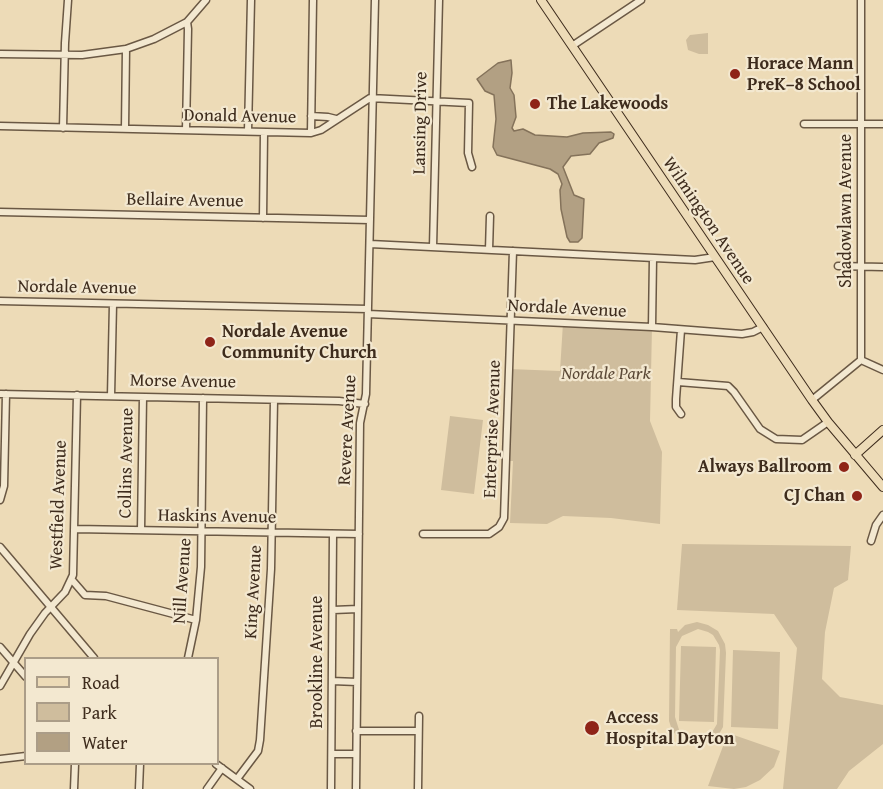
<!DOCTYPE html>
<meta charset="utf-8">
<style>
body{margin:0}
#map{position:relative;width:883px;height:789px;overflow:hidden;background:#eddbb7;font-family:"Gentium Book Plus",serif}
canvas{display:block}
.legend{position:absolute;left:24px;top:657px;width:195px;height:108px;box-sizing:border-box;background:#f3e8d0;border:2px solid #ab9d88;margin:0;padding:8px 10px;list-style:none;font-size:18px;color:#3e2c1d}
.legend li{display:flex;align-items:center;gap:12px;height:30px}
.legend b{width:30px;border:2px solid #ab9d88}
</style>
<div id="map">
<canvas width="883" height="789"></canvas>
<ul class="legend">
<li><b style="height:8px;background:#eddbb7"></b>Road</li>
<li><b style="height:16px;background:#cfbd9d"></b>Park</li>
<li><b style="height:16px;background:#b2a083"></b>Water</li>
</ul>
</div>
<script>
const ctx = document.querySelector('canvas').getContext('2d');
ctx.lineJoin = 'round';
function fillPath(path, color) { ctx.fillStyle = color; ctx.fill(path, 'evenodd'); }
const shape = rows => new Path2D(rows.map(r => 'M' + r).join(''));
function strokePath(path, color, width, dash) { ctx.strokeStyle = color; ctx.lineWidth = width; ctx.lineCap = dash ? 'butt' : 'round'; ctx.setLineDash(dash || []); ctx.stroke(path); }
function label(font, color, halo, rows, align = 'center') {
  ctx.font = font + ' "Gentium Book Plus",serif'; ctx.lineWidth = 4.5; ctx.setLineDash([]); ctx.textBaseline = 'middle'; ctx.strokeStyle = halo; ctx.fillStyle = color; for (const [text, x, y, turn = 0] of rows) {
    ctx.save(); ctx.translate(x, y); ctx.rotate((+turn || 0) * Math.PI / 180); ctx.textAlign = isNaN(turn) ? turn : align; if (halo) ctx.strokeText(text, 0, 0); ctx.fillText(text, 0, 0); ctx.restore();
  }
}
const green = shape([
 [708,33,708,54,699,54,688,50,686,40,690,35],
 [563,323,652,327,650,421,662,452,660,524,611,518,563,516,547,524,510,523,513,461,507,461,509,369,560,371],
 [450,416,483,420,474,494,441,490],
 [682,544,851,546,848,580,834,588,825,632,822,679,840,697,883,705,883,744,849,771,837,789,783,789,797,648,774,614,677,610],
 [697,622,708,625,718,631,725,644,726,653,723,727,718,736,712,741,698,746,680,740,672,730,669,721,670,629,677,629,678,632,685,625],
 [698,629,708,632,713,635,719,645,720,650,717,724,711,734,697,739,689,738,680,733,675,717,676,647,682,636],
 [681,646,716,647,714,722,679,721],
 [733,650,780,652,778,729,731,727],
 [728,733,780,751,774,767,760,780,746,787,734,789,708,786]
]);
const water = shape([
 [511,60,512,73,510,88,514,95,516,117,512,128,514,131,523,129,535,135,567,137,583,133,611,132,614,134,613,138,599,143,590,154,571,156,563,167,574,195,584,199,582,238,578,242,570,242,567,237,561,209,560,190,562,184,558,174,550,169,497,155,493,147,496,119,494,95,485,91,477,79,498,63,511,60]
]);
const minor = shape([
 [572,46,641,0],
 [0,54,82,55,126,49,154,39,187,22,206,0],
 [311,116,328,117,336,119],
 [804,124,883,124],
 [0,126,311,133,321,130,370,98,469,103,468,153,472,167],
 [63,128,65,43,68,0],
 [125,129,126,49],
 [186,130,188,29,187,22],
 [248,131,251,0],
 [311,133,313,0],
 [0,212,370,220],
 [263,218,264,133],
 [370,244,695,260,715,257],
 [433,247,439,0],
 [489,250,490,216],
 [838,266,883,267],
 [0,301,368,309],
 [368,314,652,327,742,334,753,332,763,327],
 [652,327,653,258],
 [861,360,883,370],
 [678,382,728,386,734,392,760,429,776,439,802,440,828,422],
 [0,394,339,401,365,404],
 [111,396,113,304],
 [812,400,861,360,861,0],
 [681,414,676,407,676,399,681,330],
 [0,500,4,486,6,394],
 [75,529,359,534],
 [141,530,143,397],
 [423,534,489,534,499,527,504,518,513,251],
 [871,541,876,525,883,515],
 [0,547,94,658],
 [72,580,85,595,106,596,196,620],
 [333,610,358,609],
 [0,647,26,677],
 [188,658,196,620,201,567,203,398],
 [332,681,357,682],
 [0,686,30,634,45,613,65,592,73,575,77,395],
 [356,731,418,731],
 [332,754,356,754],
 [0,759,26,756],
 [216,764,250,789],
 [237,779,258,751,260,740,271,569,274,400],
 [74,789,75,764],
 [139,789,140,764],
 [207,789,222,768],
 [331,789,333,535],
 [356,789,360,423,366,394,375,0],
 [418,789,419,716]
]);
const major = shape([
 [541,0,812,400,828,422,883,487],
 [855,455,883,430]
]);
const markers = [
 [735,74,6,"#8f2418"],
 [535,104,6,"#8f2418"],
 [210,342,6,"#8f2418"],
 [844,467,6,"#8f2418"],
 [857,496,6,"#8f2418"],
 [592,728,8,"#8f2418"]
];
const poiNames = [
 ["Horace Mann",747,64],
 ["PreK–8 School",747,85],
 ["The Lakewoods",547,104],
 ["Nordale Avenue",222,332],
 ["Community Church",222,353],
 ["Always Ballroom",832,467,"right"],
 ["CJ Chan",845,496,"right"],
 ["Access",606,718],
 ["Hospital Dayton",606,739]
];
const streetNames = [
 ["Donald Avenue",240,117,1],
 ["Lansing Drive",421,123,-89],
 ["Bellaire Avenue",185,201,1],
 ["Shadowlawn Avenue",846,211,-90],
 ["Wilmington Avenue",708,221,56],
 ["Nordale Avenue",77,288,1],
 ["Nordale Avenue",567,309,3],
 ["Morse Avenue",183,382,1],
 ["Enterprise Avenue",493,429,-88],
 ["Revere Avenue",348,430,-87],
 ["Collins Avenue",127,463,-89],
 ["Westfield Avenue",59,505,-88],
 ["Haskins Avenue",217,517,1],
 ["Nill Avenue",183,581,-86],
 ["King Avenue",254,592,-87],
 ["Brookline Avenue",317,662,-90]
];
const parkNames = [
 ["Nordale Park",606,374]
];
fillPath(green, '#cfbd9d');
fillPath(water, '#b2a083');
strokePath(water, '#84725a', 1.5);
strokePath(minor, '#6a5844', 9);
strokePath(major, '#3e2c1d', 10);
strokePath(minor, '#f3e8d0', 6);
strokePath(major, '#eddbb7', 8);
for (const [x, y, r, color] of markers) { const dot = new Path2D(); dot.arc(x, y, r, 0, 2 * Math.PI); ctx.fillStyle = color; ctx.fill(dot); strokePath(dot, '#f3e8d0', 2); }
label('bold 18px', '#3e2c1d', '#f3e8d0', poiNames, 'left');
label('18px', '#3e2c1d', '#f3e8d0', streetNames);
label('italic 18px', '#5b4937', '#f3e8d0', parkNames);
</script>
